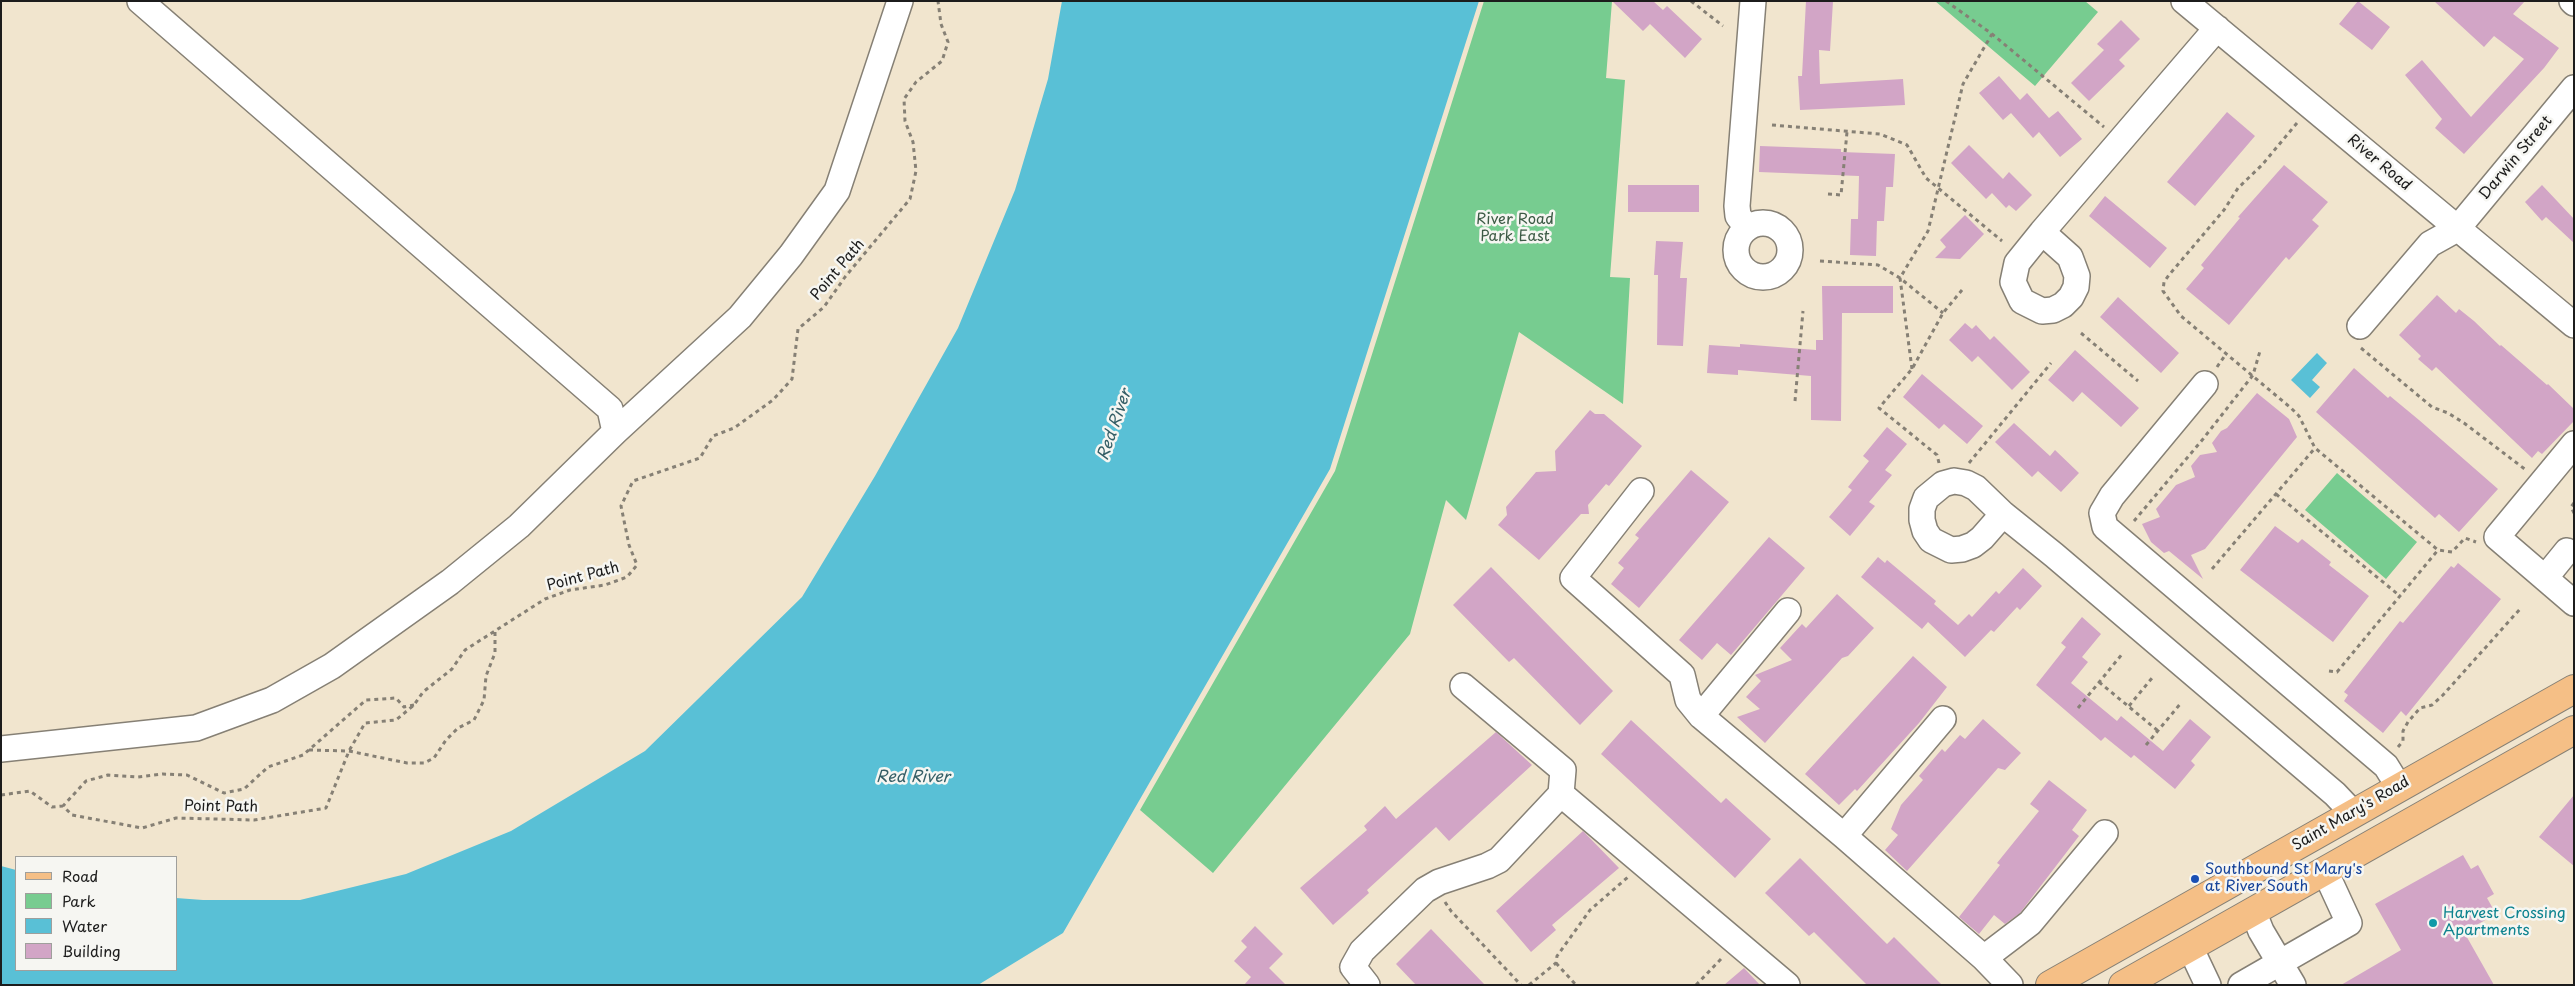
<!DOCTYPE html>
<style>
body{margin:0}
#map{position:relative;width:2575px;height:986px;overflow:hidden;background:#f1e5ce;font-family:"Playpen Sans",sans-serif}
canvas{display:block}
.frame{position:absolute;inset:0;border:2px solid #1c1c1c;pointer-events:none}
.legend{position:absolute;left:15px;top:856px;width:162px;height:115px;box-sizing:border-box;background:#f6f6f2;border:1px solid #9f9f9c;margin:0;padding:6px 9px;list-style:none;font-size:15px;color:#1c1c1c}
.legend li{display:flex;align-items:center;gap:10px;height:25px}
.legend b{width:25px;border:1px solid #9f9f9c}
</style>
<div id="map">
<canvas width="2575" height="986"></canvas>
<div class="frame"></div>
<ul class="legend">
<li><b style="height:6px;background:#f5bf86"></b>Road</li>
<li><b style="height:14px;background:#77cc90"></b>Park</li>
<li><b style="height:14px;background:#59c0d6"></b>Water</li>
<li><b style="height:14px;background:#d2a5c6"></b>Building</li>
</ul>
</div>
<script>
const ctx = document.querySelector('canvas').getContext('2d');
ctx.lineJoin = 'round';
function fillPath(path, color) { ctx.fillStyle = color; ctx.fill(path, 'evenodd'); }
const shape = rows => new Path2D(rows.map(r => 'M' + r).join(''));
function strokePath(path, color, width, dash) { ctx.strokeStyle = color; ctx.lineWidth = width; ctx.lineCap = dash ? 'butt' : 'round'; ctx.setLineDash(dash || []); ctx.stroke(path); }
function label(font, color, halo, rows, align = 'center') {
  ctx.font = font + ' "Playpen Sans",sans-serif'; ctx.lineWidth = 5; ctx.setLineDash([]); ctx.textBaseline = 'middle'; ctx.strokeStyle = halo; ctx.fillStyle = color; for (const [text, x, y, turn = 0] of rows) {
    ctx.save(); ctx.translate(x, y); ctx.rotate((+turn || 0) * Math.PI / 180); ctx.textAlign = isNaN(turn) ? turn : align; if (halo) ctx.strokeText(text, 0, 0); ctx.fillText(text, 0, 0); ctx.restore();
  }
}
const green = shape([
 [1484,1,1612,1,1606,78,1625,80,1610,277,1630,278,1623,404,1519,332,1466,520,1446,500,1410,634,1213,873,1140,810,1335,471],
 [1935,1,2085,1,2098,12,2035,86],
 [2337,473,2417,542,2386,579,2305,510]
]);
const water = shape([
 [1062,1,1479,1,1330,469,1063,933,978,985,1,985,1,866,16,870,16,970,176,970,176,898,203,900,300,900,406,874,511,831,645,751,802,597,875,476,958,328,1015,190,1048,79],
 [2317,353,2327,363,2312,380,2320,387,2310,398,2291,380]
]);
const building = shape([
 [1612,1,1653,1,1663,10,1667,6,1702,39,1685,58,1650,24,1643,31],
 [1806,1,1833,1,1830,51,1819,50,1820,84,1903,79,1905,105,1800,110,1798,76,1802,76],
 [2358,1,2390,27,2372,50,2339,24],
 [2434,1,2525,1,2513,14,2559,48,2544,68,2464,154,2435,128,2442,119,2405,75,2422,60,2471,117,2524,59,2494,36,2484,47],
 [2121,20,2140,39,2119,60,2125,66,2089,101,2071,83,2104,50,2097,44],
 [1999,76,2020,100,2027,93,2049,118,2058,111,2082,139,2060,157,2039,132,2033,138,2011,113,2003,120,1979,93],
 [2227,112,2255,136,2195,206,2167,182],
 [1969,145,2003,179,2009,172,2032,195,2016,211,2009,205,2006,208,1992,193,1986,199,1951,163],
 [1760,146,1841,149,1841,152,1895,154,1893,187,1886,187,1884,221,1877,221,1876,256,1850,255,1851,219,1858,219,1859,176,1759,172],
 [2284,165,2328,202,2312,220,2319,226,2289,260,2286,257,2229,325,2186,289,2204,268,2201,265,2240,218,2238,217],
 [1628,185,1699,185,1699,212,1628,212],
 [2542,185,2574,219,2574,243,2546,217,2542,221,2525,202],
 [2105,196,2167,248,2150,268,2089,216],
 [1965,215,1984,234,1960,259,1935,258,1946,247,1940,240],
 [1656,241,1683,242,1680,278,1687,278,1683,346,1657,345,1658,275,1654,275],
 [1822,286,1893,286,1893,313,1842,313,1841,421,1811,420,1811,376,1738,370,1738,375,1707,373,1709,345,1740,347,1740,344,1816,350,1816,340,1823,340],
 [2437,295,2456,313,2459,309,2474,321,2500,346,2501,345,2547,385,2548,384,2574,409,2574,421,2542,454,2538,451,2532,458,2436,367,2432,371,2418,359,2421,356,2399,335],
 [2118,297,2179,353,2161,373,2100,317],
 [1965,323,1972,329,1976,325,1990,340,1994,336,2030,372,2012,390,1978,356,1972,362,1949,340],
 [2075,350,2139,408,2121,427,2082,392,2073,402,2048,380],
 [2354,368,2388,398,2390,396,2419,420,2498,489,2459,532,2439,514,2435,518,2316,412],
 [1922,374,1983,426,1967,444,1944,424,1939,429,1903,397],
 [2257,393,2289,419,2297,437,2205,549,2191,555,2203,579,2169,551,2164,553,2151,542,2142,524,2160,517,2156,509,2176,485,2195,477,2191,466,2200,455,2217,452,2212,443,2221,431,2227,428],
 [1590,410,1595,414,1604,414,1642,446,1609,486,1606,484,1588,505,1589,514,1581,514,1539,560,1498,525,1507,515,1506,507,1536,472,1556,471,1555,451],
 [2014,423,2050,456,2055,450,2079,473,2061,492,2038,471,2032,477,1995,442],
 [1887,427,1907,444,1885,470,1892,475,1869,502,1875,506,1850,536,1829,517,1852,490,1848,487,1869,461,1863,456],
 [1691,470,1729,502,1639,608,1611,584,1624,568,1618,563,1639,538,1635,535],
 [2275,526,2298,543,2302,539,2331,562,2329,565,2369,596,2333,642,2240,570],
 [1769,537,1805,568,1731,655,1717,643,1702,660,1679,640],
 [1878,557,1885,563,1887,560,1936,601,1934,604,1958,625,1969,614,1972,617,1996,591,1999,594,2023,568,2042,586,2020,610,2017,607,1994,632,1991,630,1965,657,1928,622,1922,629,1861,577],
 [2458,563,2501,599,2406,716,2401,711,2383,733,2344,701,2348,695,2344,692,2400,621,2403,623,2451,566,2454,568],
 [1491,567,1613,691,1580,725,1514,658,1509,662,1453,605],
 [1837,594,1874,628,1848,656,1842,658,1765,743,1737,717,1760,709,1746,697,1761,681,1755,675,1792,660,1780,648,1802,624,1806,628],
 [2082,617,2101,634,2082,657,2088,662,2071,683,2117,721,2121,716,2163,751,2190,719,2211,737,2191,761,2195,765,2175,789,2134,755,2131,758,2105,737,2101,741,2036,685,2066,647,2061,643],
 [1913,656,1947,687,1919,723,1857,791,1855,789,1839,805,1805,774],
 [1983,719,2021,753,2005,770,1998,768,1907,871,1885,850,1898,835,1891,829,1901,805,1923,780,1919,776,1942,749,1945,752,1960,735,1965,739],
 [1631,720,1721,803,1726,798,1771,839,1735,878,1601,754],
 [1496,732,1532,765,1449,841,1436,827,1367,890,1369,893,1333,925,1300,888,1367,830,1364,826,1385,806,1396,819],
 [2049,780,2087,810,2072,830,2079,836,2020,913,2005,924,1994,915,1979,934,1959,917,2000,865,1997,863,2039,811,2030,804],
 [2574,795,2574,866,2539,837],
 [1583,831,1619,868,1552,925,1556,930,1531,952,1496,911],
 [2463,855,2471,869,2478,865,2494,894,2487,898,2496,914,2464,932,2494,985,2341,985,2401,950,2375,904],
 [1800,858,1887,944,1894,937,1942,985,1867,985,1814,932,1809,936,1765,893],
 [1255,926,1283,954,1269,968,1286,985,1244,985,1251,977,1234,961,1247,947,1241,941],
 [1431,929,1485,985,1416,985,1396,964],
 [1744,968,1760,985,1724,985]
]);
const path = shape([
 [1691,1,1723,26],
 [1946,1,1992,34,2104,127],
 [2297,123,2262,165,2238,188,2224,210,2169,275,2164,282,2163,291,2181,316,2291,408,2299,416,2315,448,2438,550,2452,552,2465,538,2476,542],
 [1772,125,1880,134,1907,145,1926,178,2002,241],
 [1828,194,1841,195,1847,132],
 [1820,261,1878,265,1900,278,1943,313],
 [2081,333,2138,381],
 [2361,348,2432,407,2448,413,2464,423,2526,470],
 [2217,367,2226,354],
 [1912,369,1900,278,1928,231,1963,84,1992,34],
 [1795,401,1803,311],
 [1939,463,1937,455,1879,408,1912,369,1943,313,1962,290],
 [1969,463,2051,363],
 [2276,494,2400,596],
 [2574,503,2571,507,2574,513],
 [2134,521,2203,439,2253,375,2260,351],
 [2212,569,2315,448],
 [2329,671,2337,672,2438,550],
 [2099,682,2157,730],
 [414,705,404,707,396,698,366,700,303,755,268,767,244,789,224,793,187,775,163,774,138,777,108,775,86,781,63,806,72,815,142,828,176,818,254,820,326,808,349,751,365,723,396,720,414,705,423,692,452,669,465,650,545,599,570,590,605,585,627,577,637,565,629,545,621,506,633,481,700,458,713,436,734,428,773,400,792,379,798,329,824,307,845,277,910,199,916,171,913,142,905,121,904,99,916,82,942,61,948,42,941,24,938,1],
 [2129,706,2152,678],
 [2078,708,2123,653],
 [2146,745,2181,703],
 [2398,747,2403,741,2403,731,2408,722,2420,708,2432,705,2443,695,2520,609],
 [309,750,349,751,407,763,424,763,434,758,446,740,458,728,474,720,484,700,486,676,495,653,495,632],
 [1,795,30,791,52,807,63,806],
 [1445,902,1451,911,1521,985],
 [1556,963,1576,985],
 [1529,985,1556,963,1557,956,1590,910,1628,877],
 [1696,985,1722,958]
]);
const minor = shape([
 [140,1,610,409,615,432],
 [2184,1,2574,325],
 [2572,1,2574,3],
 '1736 250a27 27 0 1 1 54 0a27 27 0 1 1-54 0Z',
 [1747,227,1738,216,1737,206,1753,1],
 [2042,232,2217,28],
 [2042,232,2070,257,2077,276,2076,287,2071,297,2063,305,2053,310,2042,311,2022,301,2013,282,2017,263,2042,232],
 [2360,326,2430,244,2457,229,2574,88],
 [2205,384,2112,496,2102,513,2105,527,2386,766,2399,787],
 [2574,444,2497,537,2574,603],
 [1641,491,1573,578,1682,675,1688,700,1701,716,1844,836,1984,958,2010,985],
 [2003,514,1982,538,1973,545,1962,549,1951,550,1931,540,1925,531,1922,520,1922,509,1926,498,1943,484,1954,481,1966,483,1976,488,2003,514,2054,555,2335,794,2353,813],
 [2545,578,2567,551],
 [1463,686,1563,770,1561,794,1787,985],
 [1701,716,1788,611],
 [1,749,196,728,272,700,332,666,450,582,519,526,615,432,740,317,791,255,837,191,900,1],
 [1844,836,1943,719],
 [2253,911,2261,931,2293,985],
 [2190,947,2208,985],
 [1984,958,2030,923,2105,833],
 [1367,985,1353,967,1362,951,1425,890,1439,882,1487,866,1499,860,1561,794],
 [2241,985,2349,923,2325,871]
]);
const major = shape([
 [2050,985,2574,689],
 [2123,985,2574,730]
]);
const markers = [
 [2195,879,5,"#1a4fb4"],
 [2433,923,5,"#0f9aa8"]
];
const streetNames = [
 ["Darwin Street",2516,158,-50],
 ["River Road",2379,163,40],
 ["Point Path",838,270,-50],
 ["Point Path",583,577,-15],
 ["Point Path",221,807,1],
 ["Saint Mary's Road",2351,814,-30]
];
const parkNames = [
 ["River Road",1515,220],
 ["Park East",1515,237]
];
const transitNames = [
 ["Southbound St Mary's",2205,870],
 ["at River South",2205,887]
];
const cultureNames = [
 ["Harvest Crossing",2443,914],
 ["Apartments",2443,931]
];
const waterNames = [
 ["Red River",1115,425,-71],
 ["Red River",913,778]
];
fillPath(green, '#77cc90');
fillPath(water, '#59c0d6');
fillPath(building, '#d2a5c6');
strokePath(minor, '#868075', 28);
strokePath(major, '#868075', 30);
strokePath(path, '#868075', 3, [4, 4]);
strokePath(minor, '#fff', 25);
strokePath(major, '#f5bf86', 28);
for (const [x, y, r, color] of markers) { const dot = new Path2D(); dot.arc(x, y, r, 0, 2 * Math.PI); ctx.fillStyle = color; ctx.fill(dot); strokePath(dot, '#f6f6f2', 2); }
label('15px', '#1c1c1c', '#f6f6f2', streetNames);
label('15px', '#3c5a45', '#f6f6f2', parkNames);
label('15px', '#164399', '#f6f6f2', transitNames, 'left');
label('15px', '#0d838f', '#f6f6f2', cultureNames, 'left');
label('italic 16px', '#345e66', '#f6f6f2', waterNames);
</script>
